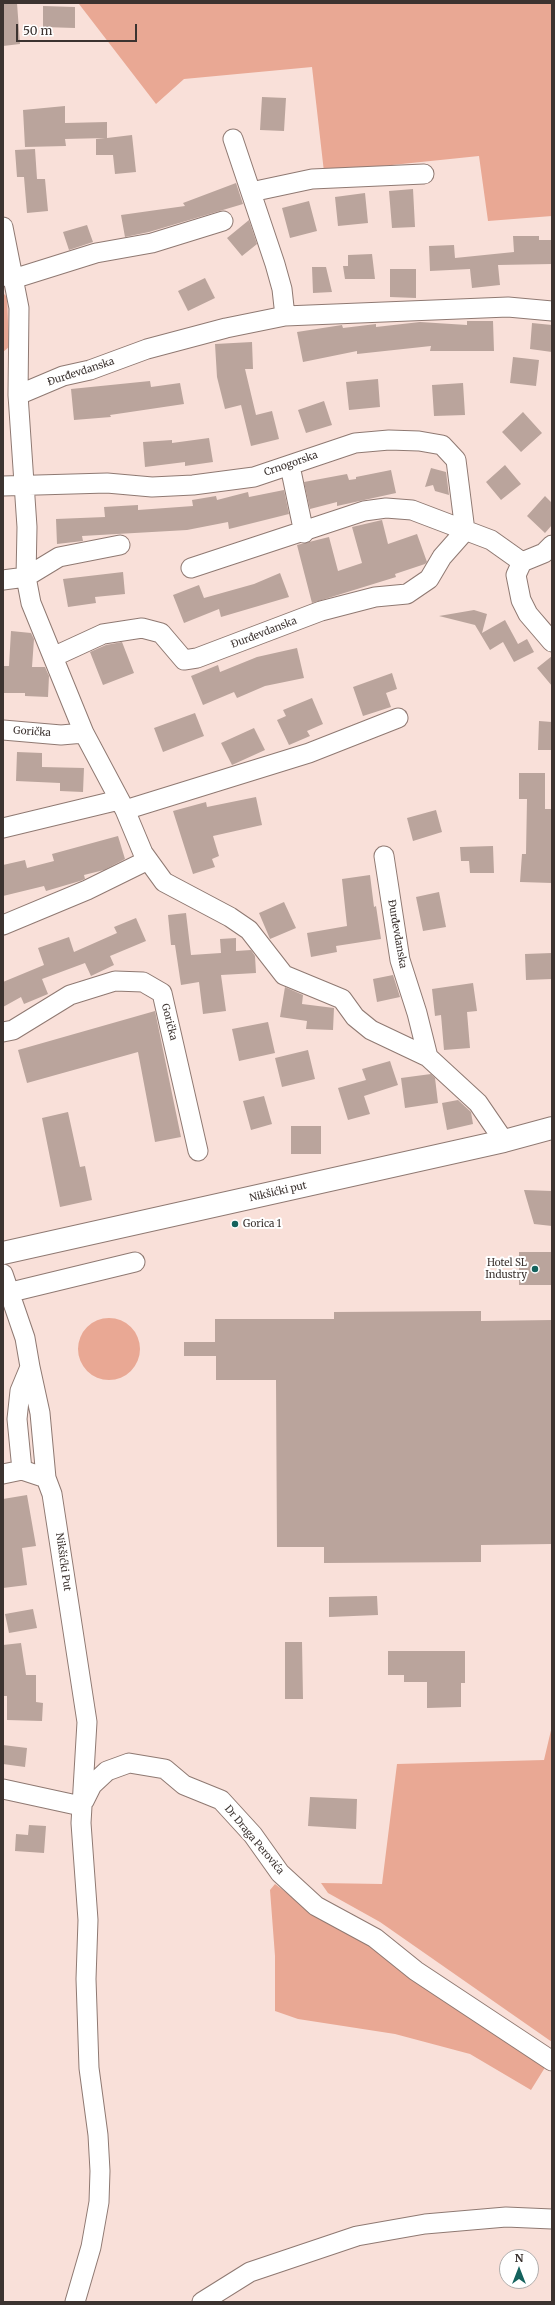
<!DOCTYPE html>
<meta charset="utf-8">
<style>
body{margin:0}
#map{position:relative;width:555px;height:2305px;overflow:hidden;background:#f9e0d9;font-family:Merriweather,serif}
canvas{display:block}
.frame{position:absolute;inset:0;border:4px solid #3c3330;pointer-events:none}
.north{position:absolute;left:499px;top:2249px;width:40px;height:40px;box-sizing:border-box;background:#fff;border:1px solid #b1adac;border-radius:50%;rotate:0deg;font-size:11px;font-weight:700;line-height:16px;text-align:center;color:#3c3330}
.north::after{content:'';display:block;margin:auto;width:14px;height:18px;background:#14625d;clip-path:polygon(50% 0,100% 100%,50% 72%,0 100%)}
.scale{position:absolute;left:16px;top:24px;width:121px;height:18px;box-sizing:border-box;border:2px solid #3c3330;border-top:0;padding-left:5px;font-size:12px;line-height:14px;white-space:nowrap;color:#3c3330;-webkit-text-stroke:3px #fff;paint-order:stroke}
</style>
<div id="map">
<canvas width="555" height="2305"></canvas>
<div class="frame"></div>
<div class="north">N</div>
<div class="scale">50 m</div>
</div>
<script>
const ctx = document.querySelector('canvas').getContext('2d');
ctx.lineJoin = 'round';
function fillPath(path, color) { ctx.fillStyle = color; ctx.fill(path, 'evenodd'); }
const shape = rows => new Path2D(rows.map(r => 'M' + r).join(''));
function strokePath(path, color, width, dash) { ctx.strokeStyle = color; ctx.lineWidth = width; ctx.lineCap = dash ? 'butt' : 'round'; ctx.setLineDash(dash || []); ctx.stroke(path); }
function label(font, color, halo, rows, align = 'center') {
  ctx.font = font + ' Merriweather,serif'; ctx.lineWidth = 4; ctx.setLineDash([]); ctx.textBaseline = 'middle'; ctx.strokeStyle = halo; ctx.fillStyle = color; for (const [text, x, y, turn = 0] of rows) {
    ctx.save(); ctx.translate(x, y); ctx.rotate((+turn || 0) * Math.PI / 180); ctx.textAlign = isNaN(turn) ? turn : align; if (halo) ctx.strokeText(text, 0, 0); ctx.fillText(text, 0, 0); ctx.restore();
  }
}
const green = shape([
 [552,3,552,216,488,221,479,156,324,172,312,67,184,79,156,104,79,4],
 [3,293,7,297,9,347,3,352],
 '78 1349a31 31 0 1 1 62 0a31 31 0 1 1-62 0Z',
 [552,1726,552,2042,380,1922,328,1893,321,1883,382,1884,397,1764,544,1760],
 [275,1884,316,1915,358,1936,429,1991,502,2031,549,2061,531,2090,470,2054,395,2034,298,2019,275,2011,275,1956,270,1890]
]);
const building = shape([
 [3,3,17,3,20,44,3,46],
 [43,6,75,7,75,28,43,27],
 [262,97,286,98,284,131,260,130],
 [65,106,65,123,107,122,107,138,132,135,136,172,115,174,113,155,96,155,96,139,105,138,65,139,66,146,25,147,23,110],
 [35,149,37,179,45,179,48,211,27,213,24,177,17,177,15,150],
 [236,183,243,204,149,232,125,237,121,215,185,206,183,203],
 [413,189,415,227,392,228,389,191],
 [365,193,368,223,338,226,335,197],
 [309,201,317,231,290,238,282,208],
 [249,220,257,244,242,256,227,238],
 [87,225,93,242,69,250,63,232],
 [513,236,539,236,539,240,552,240,552,264,498,265,500,285,472,288,470,269,430,271,429,246,454,245,455,258,514,252],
 [372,254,375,279,345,279,343,266,348,266,348,255],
 [312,267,326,267,332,292,313,293],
 [390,269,416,269,416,298,390,297],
 [205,278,215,298,188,311,178,291],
 [467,321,493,321,494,351,430,351,431,346,357,354,357,351,303,362,297,332,342,325,343,328,376,324,376,327,420,322,467,325],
 [532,323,552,325,552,352,530,349],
 [252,342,253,369,245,369,256,415,272,411,279,439,251,446,241,405,225,409,217,377,215,344],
 [513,357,539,360,536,386,510,383],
 [378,379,380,407,349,410,346,382],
 [150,381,151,387,180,383,184,404,110,415,111,417,74,420,71,389],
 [463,383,465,415,434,416,432,385],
 [324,401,332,425,306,433,298,410],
 [523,412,542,433,521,452,502,432],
 [209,438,213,462,185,466,185,462,145,467,143,442,172,440,172,443],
 [505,465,521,484,501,500,486,482],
 [431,468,446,472,449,495,435,491,433,485,425,487],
 [391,470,396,493,337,506,337,502,310,509,304,482,347,474,349,480,356,479,356,477],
 [284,490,289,514,229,529,228,522,187,530,82,536,83,541,57,544,56,519,105,517,104,507,138,505,138,510,193,506,192,500,216,496,217,500,248,492,249,497],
 [545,496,552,503,552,525,545,533,527,516],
 [382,520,388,544,417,534,427,562,425,564,395,574,396,577,312,603,297,545,329,537,338,571,362,563,352,527],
 [123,572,125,594,95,597,96,603,68,607,63,579],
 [280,573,289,597,221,617,219,609,184,623,173,595,199,585,204,598,254,584],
 [474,610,487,614,482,633,505,620,518,644,527,639,534,652,514,662,503,642,490,650,475,625,439,616],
 [11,631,31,633,34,639,32,667,45,667,49,676,48,697,25,696,25,693,3,693,3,666,9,666],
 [122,642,134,673,103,685,90,652,106,645],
 [297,648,304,678,265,686,237,698,234,692,203,705,191,676,218,665,220,672,257,657],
 [552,656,552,686,537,668],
 [392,673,397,689,386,693,391,707,363,716,353,687],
 [312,698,323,724,307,731,310,736,289,745,277,720,286,716,283,710],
 [195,713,204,736,163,752,154,728],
 [539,721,552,722,552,750,538,750],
 [254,728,265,750,232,765,221,743],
 [17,752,42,753,42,767,84,768,83,792,60,791,60,783,16,781],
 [519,773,545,773,545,809,552,809,552,883,520,882,522,854,526,854,527,799,519,799],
 [256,797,262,825,213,836,219,856,212,859,215,867,193,874,173,811,206,802,207,807],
 [436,810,442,832,413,841,407,818],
 [118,836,125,859,104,870,84,875,85,879,80,881,46,891,44,886,3,896,3,865,25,860,27,868,54,861,52,854],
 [493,846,494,873,470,873,469,861,461,861,460,847],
 [370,875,374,907,376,906,381,939,336,946,337,952,311,957,307,933,347,926,342,879],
 [439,892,446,927,423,931,416,897],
 [284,902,296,928,270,939,259,913],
 [186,913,191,955,221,953,220,939,236,938,236,951,251,950,255,956,256,973,221,975,226,1011,203,1014,199,982,181,985,175,945,171,945,168,915],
 [136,918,146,941,110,956,114,965,91,976,85,963,42,979,48,994,24,1004,21,997,3,1007,3,982,44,965,38,948,69,937,74,952,117,933,114,927],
 [552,953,552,979,526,980,525,954],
 [393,975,400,997,377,1002,373,979],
 [473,983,477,1011,467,1012,470,1048,444,1050,441,1015,435,1016,432,989],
 [285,987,303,995,302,1004,334,1008,333,1030,306,1029,307,1021,280,1017],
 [155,1011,181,1137,155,1142,138,1052,27,1083,18,1050],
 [268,1022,275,1053,239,1061,232,1029],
 [308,1050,315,1079,282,1087,275,1058],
 [390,1061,398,1085,364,1096,370,1114,348,1120,338,1088,366,1080,362,1069],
 [431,1074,435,1078,438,1103,405,1108,401,1078],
 [264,1096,272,1124,251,1130,243,1101],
 [458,1100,471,1112,473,1124,447,1130,442,1103],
 [68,1112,80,1167,85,1166,92,1200,60,1207,42,1118],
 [291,1126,321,1126,321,1154,291,1154],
 [524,1190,552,1191,552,1226,534,1224],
 [519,1252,552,1252,552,1285,519,1285],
 [481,1311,481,1321,552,1320,552,1544,481,1545,481,1562,324,1563,324,1547,277,1547,276,1380,216,1380,216,1356,184,1356,184,1342,215,1342,215,1319,334,1319,334,1312],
 [27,1495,36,1546,22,1548,27,1585,3,1588,3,1499],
 [377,1596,378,1615,329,1617,329,1597],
 [33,1609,37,1628,9,1633,5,1614],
 [285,1642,302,1642,303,1699,285,1699],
 [21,1643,26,1675,36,1675,36,1702,43,1703,42,1721,7,1720,7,1696,3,1696,3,1645],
 [388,1651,465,1651,465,1683,461,1683,461,1707,427,1708,427,1682,404,1682,404,1675,388,1675],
 [3,1745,27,1748,25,1767,3,1764],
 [310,1797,357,1799,356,1829,308,1826],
 [29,1825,46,1826,44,1853,15,1851,16,1834,28,1835]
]);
const minor = shape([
 [233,139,275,264,282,289,285,316],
 [251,192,312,179,424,174],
 [3,227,19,308,18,395,27,527,26,577,31,603,84,733,125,810,143,853,164,882,230,917,249,930,284,975,342,999,355,1017,371,1030,428,1057,478,1103,504,1141],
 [3,275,13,279,96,253,152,243,223,221],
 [18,395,63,376,90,370,147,349,226,328,285,316,508,307,552,311],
 [290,466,304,533],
 [3,486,107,483,152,487,193,485,254,477,355,443,389,440,419,441,442,445,456,460,465,531],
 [552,545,544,553,522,562,516,575,521,600,528,614,552,642],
 [191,568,364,511,386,508,412,510,491,540,522,562],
 [3,580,26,577,59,557,120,545],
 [53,657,103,634,142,628,161,633,184,660,197,658,321,611,375,597,407,594,429,579,442,557,465,531],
 [3,730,61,735,84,733],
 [125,810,309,753,398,718],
 [3,828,119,800],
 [384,856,400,960,417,1013,428,1057],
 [3,925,87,890,148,860],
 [3,1032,13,1030,70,995,115,981,143,982,162,993,198,1151],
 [3,1274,25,1338,30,1367,20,1391,17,1419,22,1470,46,1478,52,1494,87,1722,81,1823,88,1920,86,1979,89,2068,98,2135,100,2171,99,2202,91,2247,75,2302],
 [3,1294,135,1262],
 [30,1367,40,1413,46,1478],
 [3,1474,22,1470],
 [3,1789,81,1806],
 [84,1801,92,1785,107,1771,129,1763,165,1769,184,1785,221,1800,253,1835,280,1873,316,1906,375,1938,416,1971,552,2061],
 [202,2302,250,2272,357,2236,425,2224,506,2217,552,2219]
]);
const primary = shape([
 [3,1253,504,1141,552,1128]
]);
const markers = [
 [235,1224,4,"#14625d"],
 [535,1269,4,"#14625d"]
];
const streetNames = [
 ["Đurđevdanska",81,372,-18],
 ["Crnogorska",291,464,-19],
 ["Đurđevdanska",264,633,-21],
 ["Gorička",32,732,4],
 ["Đurđevdanska",397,934,80],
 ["Gorička",169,1022,76],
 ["Nikšićki put",278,1192,-13],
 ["Nikšićki Put",63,1562,82],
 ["Dr Draga Perovića",254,1840,50]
];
const poiNames = [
 ["Gorica 1",243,1224],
 ["Hotel SL",527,1263,"right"],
 ["Industry",527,1275,"right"]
];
fillPath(green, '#e9a894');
fillPath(building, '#baa49c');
strokePath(minor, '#8f7972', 21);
strokePath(primary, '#8f7972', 24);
strokePath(minor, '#fff', 19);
strokePath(primary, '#fff', 22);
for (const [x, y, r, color] of markers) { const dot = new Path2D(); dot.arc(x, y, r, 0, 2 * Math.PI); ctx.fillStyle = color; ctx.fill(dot); strokePath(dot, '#fff', 1.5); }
label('10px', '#3c3330', '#fff', streetNames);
label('10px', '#3c3330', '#fff', poiNames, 'left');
</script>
